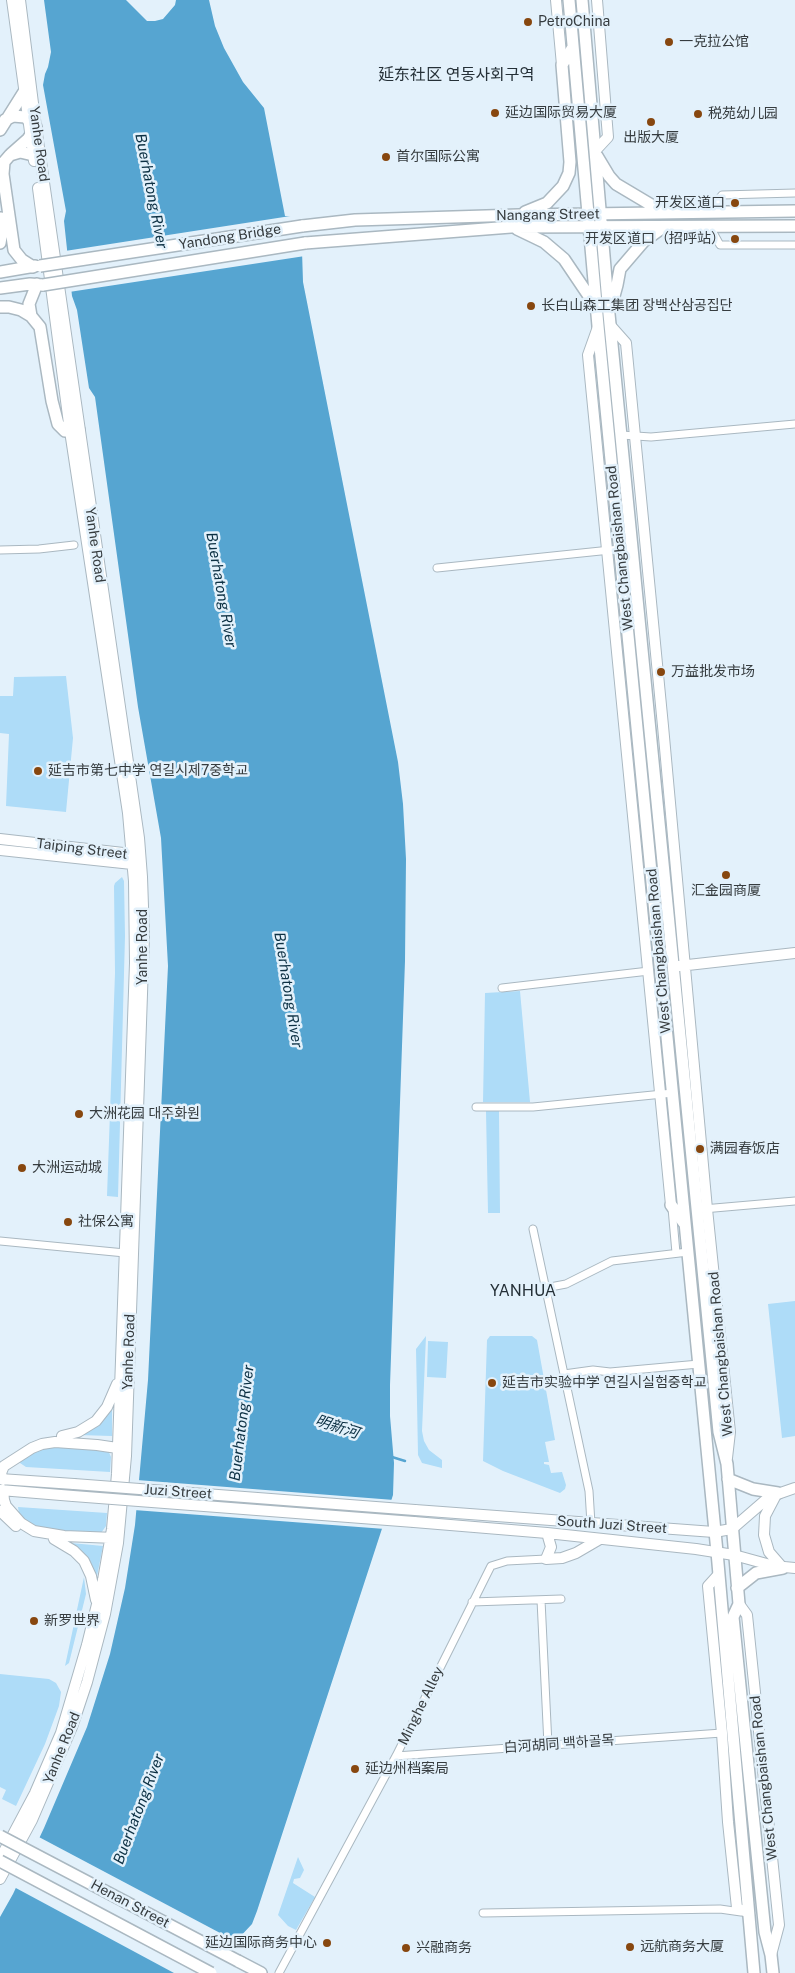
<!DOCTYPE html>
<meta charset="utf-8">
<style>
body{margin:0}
canvas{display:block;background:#e3f1fb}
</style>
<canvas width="795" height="1973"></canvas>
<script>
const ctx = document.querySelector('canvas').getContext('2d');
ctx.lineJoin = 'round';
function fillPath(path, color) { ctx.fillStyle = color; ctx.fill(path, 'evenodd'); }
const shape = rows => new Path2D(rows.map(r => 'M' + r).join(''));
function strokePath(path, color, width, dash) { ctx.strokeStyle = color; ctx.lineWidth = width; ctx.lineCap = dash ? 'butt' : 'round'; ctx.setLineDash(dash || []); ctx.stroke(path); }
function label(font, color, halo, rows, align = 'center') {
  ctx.font = font + ' "Public Sans","Noto Sans SC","Noto Sans KR",sans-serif'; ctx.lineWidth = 5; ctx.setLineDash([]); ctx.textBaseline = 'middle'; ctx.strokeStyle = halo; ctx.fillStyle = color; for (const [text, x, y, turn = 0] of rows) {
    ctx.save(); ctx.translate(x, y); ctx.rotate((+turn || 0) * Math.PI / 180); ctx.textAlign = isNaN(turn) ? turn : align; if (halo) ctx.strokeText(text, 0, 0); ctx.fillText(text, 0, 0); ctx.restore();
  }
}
const green = shape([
 [66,676,73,738,66,812,6,806,9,734,0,733,0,696,13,696,14,677],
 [122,877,124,881,125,936,118,1197,107,1196,115,973,114,886,115,883],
 [520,991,530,1102,483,1102,485,993],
 [486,1111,499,1111,500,1213,488,1213],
 [795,1301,795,1436,782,1438,768,1304],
 [426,1336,422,1431,424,1441,429,1450,442,1460,442,1468,422,1463,418,1455,416,1349],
 [490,1336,532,1336,537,1340,555,1440,545,1442,549,1462,544,1462,544,1464,549,1465,551,1473,562,1472,566,1485,565,1489,560,1493,503,1471,483,1461,487,1340],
 [428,1341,448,1342,446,1378,427,1377],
 [112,1403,112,1436,78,1435],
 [43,1446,108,1450,111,1457,110,1472,26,1467,20,1463,19,1462],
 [18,1507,107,1513,106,1526,101,1533,45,1531,29,1524,19,1514],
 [71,1543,103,1546,96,1581,71,1544],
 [84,1577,86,1594,69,1663,65,1666],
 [0,1674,49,1679,56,1683,61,1692,59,1706,45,1744,16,1806,2,1799,6,1790,0,1787],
 [298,1857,304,1870,300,1878,294,1879,293,1883,315,1897,296,1930,288,1926,278,1915]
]);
const water = shape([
 [44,0,126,0,147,21,155,21,163,19,175,5,176,0,209,0,215,26,224,48,243,82,264,108,285,216,295,217,302,251,303,282,398,762,403,804,406,859,405,961,390,1385,390,1416,394,1463,393,1495,257,1911,252,1924,238,1939,219,1973,0,1973,0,1917,13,1894,44,1828,87,1727,110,1654,125,1588,135,1525,148,1380,168,966,161,838,138,707,95,397,89,388,77,310,72,296,64,221,66,211,43,85,45,74,48,67,51,52]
]);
const pier = shape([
 [297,215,305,256,69,292,65,251],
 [137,1480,394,1500,385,1529,134,1510],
 [37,1836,239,1943,222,1973,174,1973,14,1887]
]);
const stream = shape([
 [392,1457,405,1461]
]);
const street = shape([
 [708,212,722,195,795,193],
 [710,227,720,245,795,245],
 [621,435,651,437,795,424],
 [0,550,39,549,74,545],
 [437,568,620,549],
 [502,988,649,971],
 [476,1107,533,1107,673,1093],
 [672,1208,676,1253],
 [703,1209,795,1201],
 [533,1229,589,1491,591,1524],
 [0,1241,125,1253],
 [545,1288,566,1284,612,1261,688,1252],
 [564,1374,593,1370,610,1372,699,1364],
 [541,1600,548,1745],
 [472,1602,561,1599],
 [396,1756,722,1733],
 [483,1913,720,1909,741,1912],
 [279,1973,396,1756,491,1566,507,1561,546,1559]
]);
const secondary = shape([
 [12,0,34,161],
 [556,0,562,65],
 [595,151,608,137,597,0],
 [610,325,626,343,663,726,707,1209,730,1432,727,1458],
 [598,327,588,355,671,1205],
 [0,839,132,854,138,857],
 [0,850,132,864,138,861],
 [679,966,795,953],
 [62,1436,78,1432,96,1421,107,1407,117,1384],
 [0,1479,74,1484],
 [3,1480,1,1473,4,1466,32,1448,42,1444,55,1442,97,1445,124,1449],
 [0,1490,73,1496],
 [3,1490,4,1500,6,1506,21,1523,34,1531,64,1536,115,1538],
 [776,1495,765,1516,764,1535,769,1552,782,1567],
 [415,1510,714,1532,732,1529,769,1497,795,1488],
 [0,1511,16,1526],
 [414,1522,547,1533,696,1549,734,1555,774,1566,795,1568],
 [547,1533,551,1547,546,1559,562,1558,576,1553,600,1539],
 [54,1539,74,1551,84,1561,91,1576,96,1600],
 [718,1575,708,1586,722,1733,728,1822,737,1908,749,1913],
 [739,1604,747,1615,779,1925,771,1955],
 [0,1859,35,1793,61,1733,87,1645,103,1580,112,1529,117,1474,135,963,134,881,128,813,70,431,38,188],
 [0,1879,32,1820,72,1727,87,1682,105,1614,118,1543,126,1456,144,936,142,877,139,838,36,127,20,0]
]);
const primary = shape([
 [569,0,598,326,717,1552,754,1973],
 [582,0,609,314,719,1432,727,1464,739,1604,733,1617,765,1932,771,1955,773,1973],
 [5,120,13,116,25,117,36,127,28,139,11,154],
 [0,130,24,92],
 [33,155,20,152,10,155,4,162,3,174,14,250,22,260,33,267],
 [597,156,609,176,616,184,663,212],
 [525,212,547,203,563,186,569,173,570,162,562,65,573,47],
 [302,226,355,220,519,215,795,211],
 [517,229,544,242,564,259,595,305],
 [0,243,2,231,1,218],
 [305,243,511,227,795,226],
 [0,272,35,266],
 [0,288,30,284,43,285],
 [0,307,9,307,21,310,31,316,40,327,52,401,58,424,65,431,79,430],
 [611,307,617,285,620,269,644,241,662,228],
 [31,316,29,304,37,284],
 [671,1205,684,1223],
 [728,1479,753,1489,778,1493],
 [737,1588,756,1573,783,1568],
 [238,1961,261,1973]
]);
const secondaryBridge = shape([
 [74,1484,415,1510],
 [73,1496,414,1522]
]);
const primaryBridge = shape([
 [40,266,302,226],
 [43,285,305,243],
 [0,1836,238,1961],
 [0,1861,211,1973]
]);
const markers = [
 [528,22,5,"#87470f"],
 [669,42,5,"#87470f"],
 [495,113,5,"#87470f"],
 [698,114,5,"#87470f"],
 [651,122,5,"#87470f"],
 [386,157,5,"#87470f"],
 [735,203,5,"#87470f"],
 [735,239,5,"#87470f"],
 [531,306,5,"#87470f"],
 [661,672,5,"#87470f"],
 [38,771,5,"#87470f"],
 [726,875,5,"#87470f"],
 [79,1114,5,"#87470f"],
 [700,1149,5,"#87470f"],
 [22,1168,5,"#87470f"],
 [68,1222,5,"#87470f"],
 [492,1383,5,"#87470f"],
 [34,1621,5,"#87470f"],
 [355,1769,5,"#87470f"],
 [327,1943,5,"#87470f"],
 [630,1947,5,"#87470f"],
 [406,1948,5,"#87470f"]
];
const poiNames = [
 ["PetroChina",538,22],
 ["一克拉公馆",679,42],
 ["延边国际贸易大厦",505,113],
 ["税苑幼儿园",708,114],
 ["出版大厦",651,138,"center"],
 ["首尔国际公寓",396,157],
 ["开发区道口",725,203,"right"],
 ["开发区道口（招呼站）",725,239,"right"],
 ["长白山森工集团 장백산삼공집단",541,306],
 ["万益批发市场",671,672],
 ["延吉市第七中学 연길시제7중학교",48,771],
 ["汇金园商厦",726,891,"center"],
 ["大洲花园 대주화원",89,1114],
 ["满园春饭店",710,1149],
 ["大洲运动城",32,1168],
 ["社保公寓",78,1222],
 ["延吉市实验中学 연길시실험중학교",502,1383],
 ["新罗世界",44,1621],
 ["延边州档案局",365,1769],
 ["延边国际商务中心",317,1943,"right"],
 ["远航商务大厦",640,1947],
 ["兴融商务",416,1948]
];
const streetNames = [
 ["Yanhe Road",39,144,82],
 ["Nangang Street",548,215,-1],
 ["Yandong Bridge",230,237,-9],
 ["Yanhe Road",95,545,82],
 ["West Changbaishan Road",620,548,-96],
 ["Taiping Street",82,849,7],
 ["Yanhe Road",143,947,-90],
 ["West Changbaishan Road",659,951,-95],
 ["Yanhe Road",129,1352,-88],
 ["West Changbaishan Road",721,1354,-95],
 ["Juzi Street",178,1492,4],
 ["South Juzi Street",612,1525,4],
 ["Minghe Alley",421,1706,-64],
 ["白河胡同 백하골목",559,1744,-4],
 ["Yanhe Road",62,1748,-68],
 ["West Changbaishan Road",764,1778,-96],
 ["Henan Street",130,1904,28]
];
const waterNames = [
 ["Buerhatong River",151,191,79],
 ["Buerhatong River",221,590,80],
 ["Buerhatong River",288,990,81],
 ["Buerhatong River",242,1423,-83],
 ["明新河",337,1427,18],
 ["Buerhatong River",139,1809,-69]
];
const quarterNames = [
 ["延东社区 연동사회구역",456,75],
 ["YANHUA",523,1291]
];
fillPath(green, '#aedcf8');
fillPath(water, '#56a5d1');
fillPath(pier, '#e3f1fb');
strokePath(stream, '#56a5d1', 2.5);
strokePath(street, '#aab8c1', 9);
strokePath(secondary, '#aab8c1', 12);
strokePath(primary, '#aab8c1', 14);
strokePath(street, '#fff', 7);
strokePath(secondary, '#fff', 10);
strokePath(primary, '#fff', 11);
strokePath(secondaryBridge, '#aab8c1', 12, []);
strokePath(primaryBridge, '#aab8c1', 14, []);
strokePath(secondaryBridge, '#fff', 10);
strokePath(primaryBridge, '#fff', 11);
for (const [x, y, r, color] of markers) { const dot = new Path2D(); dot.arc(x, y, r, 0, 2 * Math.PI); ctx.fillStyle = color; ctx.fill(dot); strokePath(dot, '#e3f1fb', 2); }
label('14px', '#363c3f', '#e3f1fb', poiNames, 'left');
label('14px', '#363c3f', '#e3f1fb', streetNames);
label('italic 15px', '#0c3043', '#e3f1fb', waterNames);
label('16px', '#253037', '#e3f1fb', quarterNames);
</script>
